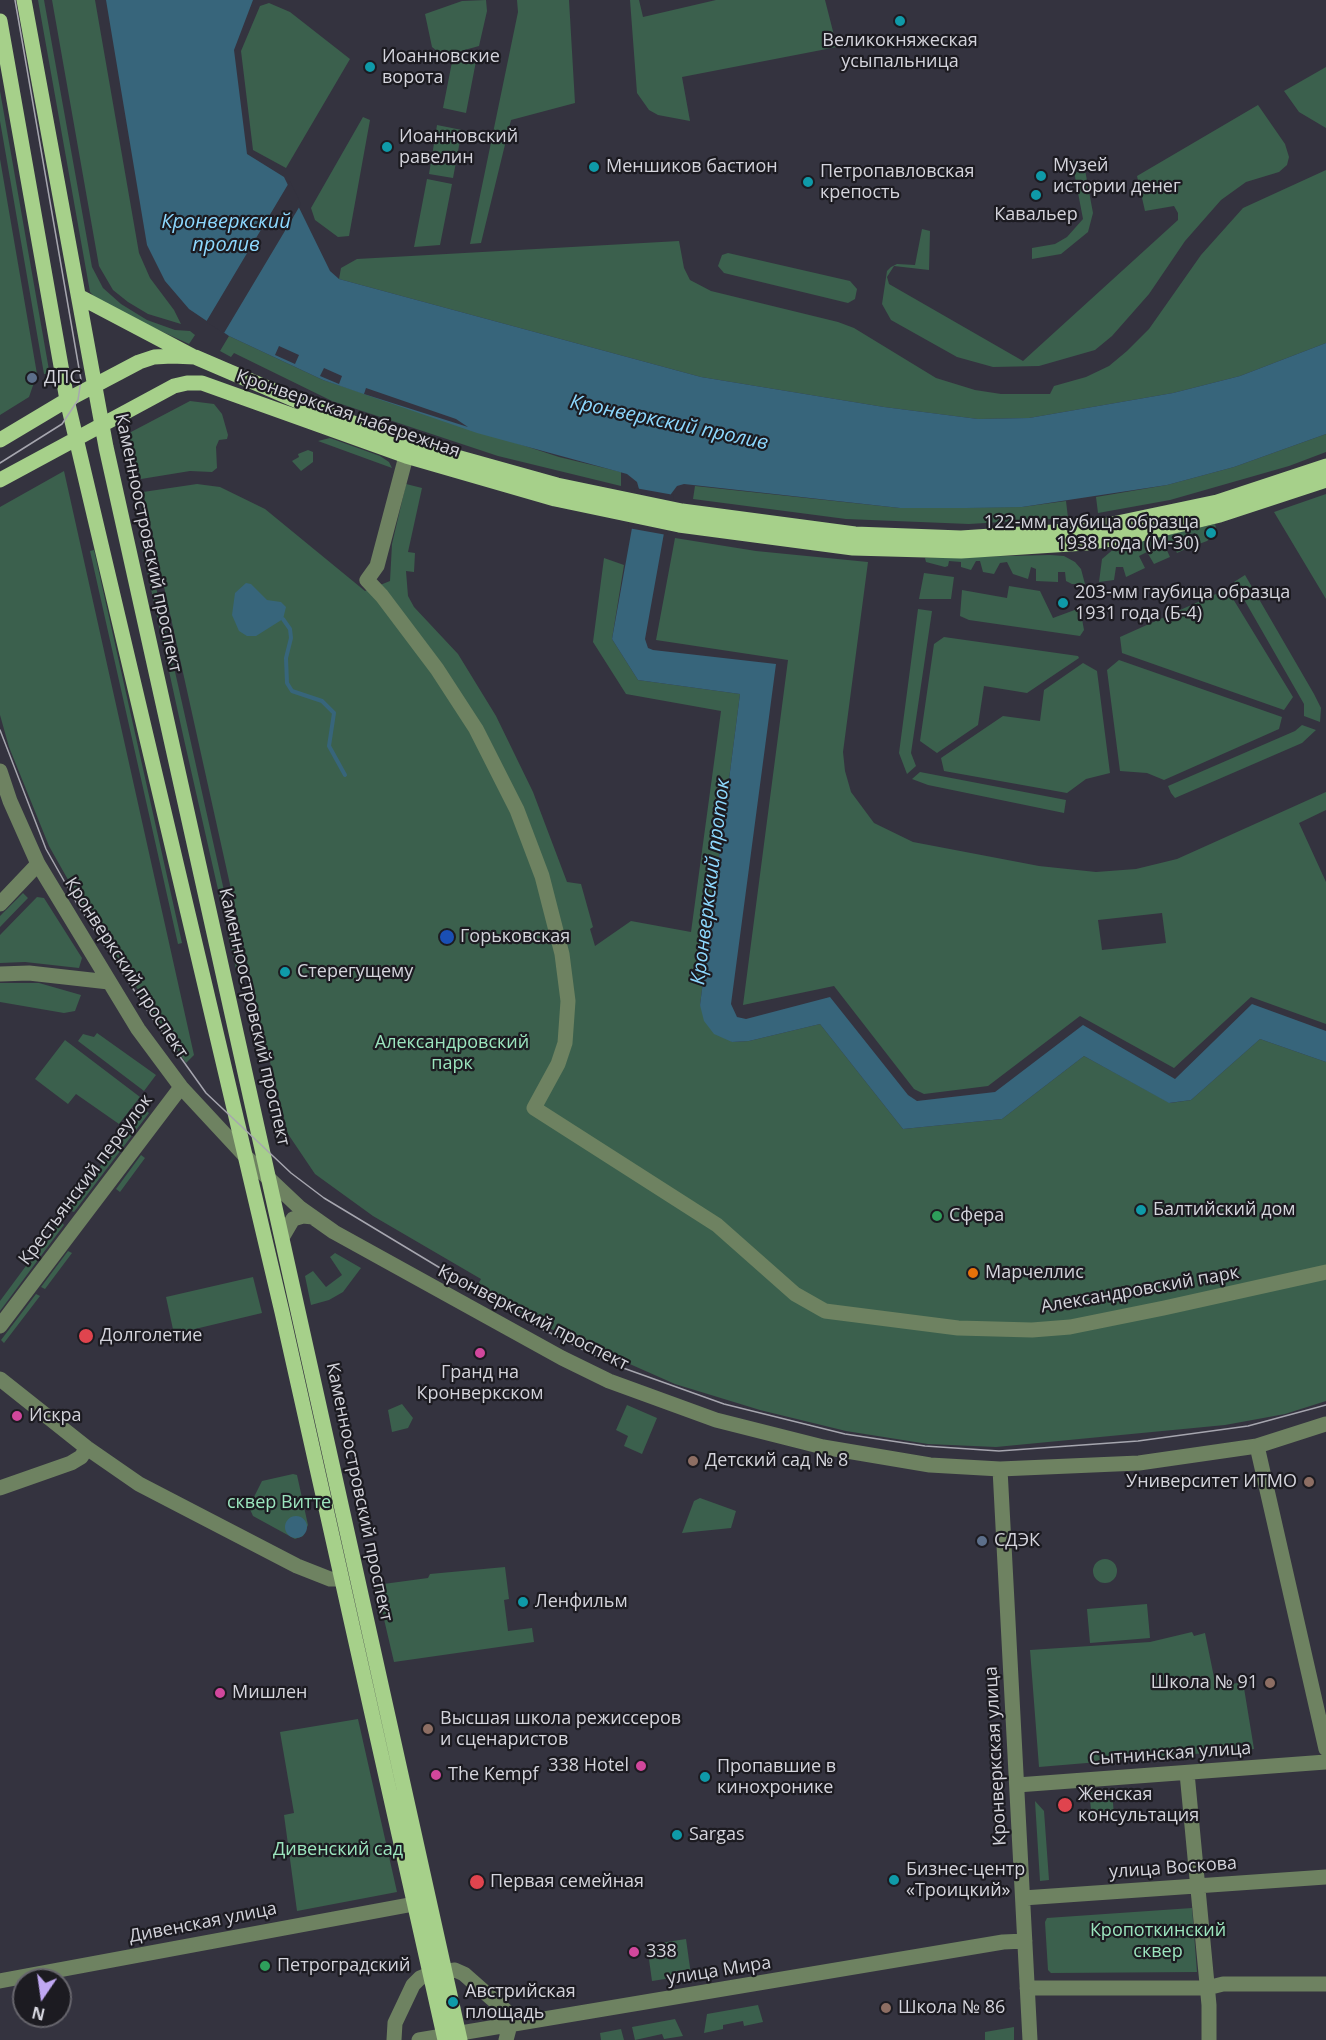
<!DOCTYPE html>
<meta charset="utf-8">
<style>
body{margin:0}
#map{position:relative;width:1326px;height:2040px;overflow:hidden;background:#34333f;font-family:"Open Sans",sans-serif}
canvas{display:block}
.north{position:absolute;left:12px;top:1968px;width:60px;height:60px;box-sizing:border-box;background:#1c1b21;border:2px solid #66656c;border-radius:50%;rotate:193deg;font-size:16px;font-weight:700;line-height:24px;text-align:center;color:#d4d4dc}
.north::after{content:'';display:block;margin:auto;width:21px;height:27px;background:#c0a8f3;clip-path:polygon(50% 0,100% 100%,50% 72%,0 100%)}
</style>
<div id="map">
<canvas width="1326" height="2040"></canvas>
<div class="north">N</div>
</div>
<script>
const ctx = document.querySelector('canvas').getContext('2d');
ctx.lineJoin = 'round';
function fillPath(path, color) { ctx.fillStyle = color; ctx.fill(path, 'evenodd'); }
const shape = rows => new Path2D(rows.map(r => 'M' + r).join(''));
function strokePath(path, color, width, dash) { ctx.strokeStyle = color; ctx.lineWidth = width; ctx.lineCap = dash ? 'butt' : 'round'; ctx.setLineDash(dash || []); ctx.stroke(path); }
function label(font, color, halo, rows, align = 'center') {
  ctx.font = font + ' "Open Sans",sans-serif'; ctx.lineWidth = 4.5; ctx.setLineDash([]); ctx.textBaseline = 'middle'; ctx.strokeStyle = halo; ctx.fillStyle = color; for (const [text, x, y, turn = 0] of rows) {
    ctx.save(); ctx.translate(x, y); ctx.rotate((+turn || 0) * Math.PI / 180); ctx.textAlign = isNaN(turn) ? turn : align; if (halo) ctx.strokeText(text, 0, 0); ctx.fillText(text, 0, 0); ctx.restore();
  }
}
const green = shape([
 [38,0,44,0,92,267,103,288,121,304,147,320,175,330,190,331,195,335,189,344,100,303,90,292],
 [52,0,95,0,139,253,150,278,174,310,181,324,148,314,128,302,113,290,99,266],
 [486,0,487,11,479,46,443,56,432,47,425,14,462,1],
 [517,0,569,0,575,103,511,120,481,243,470,244,518,12],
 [630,0,639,0,643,17,716,0,825,0,837,47,682,77,690,121,658,115,649,110,637,93],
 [269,3,290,12,350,59,286,168,253,150,241,51,260,6],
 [477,56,466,113,443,108,452,62],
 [1326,67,1326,128,1299,112,1284,91],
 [0,91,49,370,49,374,44,374,0,121],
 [1258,105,1285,144,1289,157,1287,165,1279,172,1246,182,1221,200,1185,241,1149,294,1112,336,1095,350,1039,366,993,367,957,357,891,320,882,304,887,271,891,267,897,264,915,265,922,229,930,231,929,270,894,266,887,277,889,284,1023,361,1178,220,1178,213,1174,206,1145,211,1137,176],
 [363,117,370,120,349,236,338,237,315,220,311,208],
 [437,125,462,130,453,178,429,174],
 [0,159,37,374,29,397,0,415],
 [1083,159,1093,213,1088,232,1061,254,1032,259,1032,248,1055,244,1067,237,1083,219,1072,161],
 [1326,170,1326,343,1240,376,1173,393,1029,418,978,419,884,407,701,377,339,279,341,268,357,259,679,241,684,268,690,280,711,291,838,322,854,328,936,378,975,390,1001,394,1050,394,1054,386,1086,377,1109,366,1127,351,1149,329,1201,255,1243,208],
 [427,179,452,184,440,245,414,247],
 [728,253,850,281,857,289,855,299,848,303,724,273,718,266,722,255],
 [229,336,323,380,559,457,621,472,621,486,498,456,332,401,234,353,231,357,220,351],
 [190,401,214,404,222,414,228,435,227,439,219,440,216,447,217,468,212,472,190,471,141,479,130,440,131,432],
 [1326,434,1326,452,1289,466,1170,500,1098,513,1096,497,1167,485,1234,467],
 [330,438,380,456,389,462,392,468,318,441],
 [308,450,313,452,313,462,301,471,292,461,299,457,298,454],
 [64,471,194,1055,186,1063,80,901,49,846,9,747,0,715,0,507],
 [197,484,220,487,265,509,365,591,390,581,392,544,406,484,422,488,408,552,415,553,414,572,406,571,408,596,414,607,458,654,496,716,533,792,567,882,581,884,593,927,590,929,595,946,631,921,691,932,721,711,626,694,593,642,604,558,624,565,612,639,638,680,740,694,700,1005,732,1042,749,1041,820,1024,903,1129,1002,1119,1084,1056,1170,1103,1191,1100,1260,1039,1326,1062,1326,1401,1285,1414,1225,1425,996,1447,928,1444,846,1431,760,1410,675,1384,555,1331,476,1288,481,1279,373,1216,315,1174,288,1134,264,1038,143,492],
 [695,486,900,508,1022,507,1066,501,1068,518,969,524,846,519,693,499],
 [1326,494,1326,599,1274,512],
 [1215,524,1216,528,1204,533,1206,538,1215,534,1207,541,1199,544,1195,533,1188,535,1192,546,1177,553,1171,541,1164,544,1170,557,1154,564,1147,552,1139,556,1145,568,1126,577,1123,567,1116,567,1114,580,1099,582,1102,559,1116,547],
 [145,538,189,734,241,967,236,969,183,735,140,539],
 [675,538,756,551,868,562,843,752,845,771,851,792,874,823,913,842,1039,866,1096,872,1136,869,1177,859,1326,792,1326,810,1299,823,1326,882,1326,1024,1251,997,1174,1068,1080,1016,988,1086,924,1094,914,1089,834,986,743,1005,788,660,656,640],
 [1162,913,1166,943,1102,950,1098,920],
 [94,550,182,943,178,944,90,551],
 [1050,555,1064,556,1075,562,1081,569,1085,584,1072,584,1066,581,1065,572,1058,572,1058,582,1036,581,1036,569,1031,567,1028,579,1013,574,1007,562,1000,563,994,574,983,572,980,561,976,561,971,570,961,567,961,562,949,561,948,566,945,567,926,562,925,558],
 [924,573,954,577,951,599,919,599],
 [1245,575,1314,694,1321,708,1320,722,1304,716,1304,704,1234,582],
 [1009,586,1040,591,1053,618,1080,608,1084,630,1080,636,969,620,960,616,962,590,1007,598],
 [1227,589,1293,697,1284,710,1122,653,1120,637],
 [918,609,932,611,911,753,916,766,907,774,899,753],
 [944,637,1078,656,1079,658,1027,693,984,686,978,725,937,753,920,741,934,644],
 [1119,660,1282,717,1279,729,1164,780,1147,773,1120,771,1107,670],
 [1083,663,1097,671,1110,773,1086,779,1067,793,944,771,941,758,1003,716,1040,721,1044,690],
 [1302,725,1316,730,1302,743,1175,798,1171,793,1168,786,1295,731],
 [920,772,1066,800,1064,813,928,785,912,779],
 [23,893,28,898,0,927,0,916],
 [37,897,44,898,82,958,79,968,25,962,0,963,0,935],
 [0,983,39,983,81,995,75,1011,64,1013,0,1002],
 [97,1033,156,1075,144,1091,78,1041,83,1034,94,1037],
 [65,1040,140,1097,119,1124,76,1094,68,1104,35,1079],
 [143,1108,149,1113,74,1212,68,1210],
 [141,1155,145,1158,120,1192,116,1189],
 [60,1220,64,1225,0,1311,0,1301],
 [68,1251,72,1253,45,1289,41,1287],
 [335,1253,361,1268,343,1292,329,1300,311,1305,305,1276,313,1271,326,1287,342,1275,330,1257],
 [253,1277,262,1313,174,1334,166,1297],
 [36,1294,40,1296,4,1343,1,1340],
 [402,1404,413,1418,408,1428,392,1432,388,1410],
 [627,1405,657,1418,642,1454,624,1446,628,1436,616,1430],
 [293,1474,297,1475,308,1525,303,1536,295,1539,253,1516,249,1507,262,1481],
 [700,1498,736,1511,731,1528,682,1533,694,1501],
 '1093 1571a12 12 0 1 1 24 0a12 12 0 1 1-24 0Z',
 [505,1567,509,1599,504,1600,508,1631,532,1628,534,1642,394,1662,376,1585,428,1578,430,1574],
 [1147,1604,1150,1638,1090,1643,1087,1609],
 [1192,1632,1194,1636,1205,1633,1216,1687,1243,1682,1254,1749,1039,1767,1030,1650,1150,1642],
 [358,1719,397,1892,297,1911,284,1815,294,1813,280,1732],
 [1112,1790,1114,1816,1092,1818,1089,1792],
 [1035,1801,1044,1811,1049,1880,1040,1881],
 [1192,1908,1197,1972,1051,1973,1048,1970,1045,1922,1047,1918],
 [686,1939,691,1975,652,1981,647,1945],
 [758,2005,763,2022,744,2026,743,2021,723,2025,723,2029,704,2033,707,2014],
 [675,2019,683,2036,664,2039,662,2034,635,2040,632,2027],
 [1014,2027,1014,2040,985,2040,985,2032],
 [621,2029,624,2040,601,2040,600,2033]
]);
const water = shape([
 [106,0,253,0,234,50,247,154,284,177,330,271,339,279,701,377,884,407,978,419,1029,418,1173,393,1240,376,1326,343,1326,434,1234,467,1167,485,1022,507,967,508,900,508,684,484,677,486,671,494,645,639,648,648,653,650,776,664,731,1004,737,1017,746,1019,830,997,908,1095,917,1101,995,1092,1083,1025,1175,1079,1252,1004,1326,1031,1326,1062,1260,1039,1191,1100,1169,1103,1084,1056,1002,1119,903,1129,820,1024,749,1041,732,1042,714,1034,704,1021,700,1005,740,694,638,680,612,639,639,489,637,482,627,474,477,433,323,380,229,336,189,309,165,281,147,245],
 [246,583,251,584,267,600,281,602,286,607,283,619,256,636,247,636,239,631,232,615,235,593],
 '285 1527a11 11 0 1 1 22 0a11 11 0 1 1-22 0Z'
]);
const pier = shape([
 [290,181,301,204,224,333,206,322],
 [279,346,299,355,295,364,275,355],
 [324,368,342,376,339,384,320,376],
 [366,388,456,419,468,427,364,394],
 [635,488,674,495,667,535,628,528]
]);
const stream = shape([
 [283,619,290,629,291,638,286,658,287,683,292,691,322,701,334,713,329,746,345,775]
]);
const minor = shape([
 [409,445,377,566,367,580,382,596,437,669,476,729,517,810,542,876,562,954,568,1001,565,1043,558,1064,534,1108,717,1225,795,1294,825,1311,958,1328,1032,1330,1070,1327,1164,1308,1326,1272],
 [0,771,10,801,38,864,138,1029,181,1087,246,1157,300,1208,334,1232,562,1358,609,1381,716,1420,823,1447,930,1465,1000,1469,1139,1463,1257,1446,1326,1424],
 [0,904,38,864],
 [0,974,29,973,109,982],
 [283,1236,293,1219,303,1216,313,1217],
 [0,1326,181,1087],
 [0,1379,87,1448,139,1484,297,1566,330,1579,341,1579],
 [1257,1446,1326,1749],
 [1000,1469,1030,2040],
 [0,1488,71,1463,81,1457,87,1448],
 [1187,1773,1209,2005,1209,2040],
 [1017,1785,1326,1762],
 [1023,1898,1326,1877],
 [0,1981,414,1904],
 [1027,1988,1207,1988,1223,1984,1326,1984],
 [394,2040,395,2023,413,1985,420,1978,430,1974,455,1970,464,1974,506,2011,510,2025,506,2040],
 [419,2040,1003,1942,1025,1941]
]);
const major = shape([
 [24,0,106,447,460,2040],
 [0,21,67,400,282,1312,445,2040],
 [80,297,192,356],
 [0,440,67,400,139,362,154,357,172,356,195,357,321,411,410,444,557,485,682,511,855,534,961,538,1084,530,1217,502,1326,466],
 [0,480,174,386,187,383,202,383,406,456,555,499,679,525,853,548,961,551,1086,543,1141,534,1220,515,1326,480]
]);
const tram = shape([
 [0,463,62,424,78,400,81,380,15,0],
 [0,730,46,849,76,902,151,1016,206,1093,291,1173,324,1198,538,1327,612,1364,724,1404,845,1434,925,1446,999,1451,1138,1441,1248,1426,1326,1405]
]);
const markers = [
 [900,21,6,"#0f9aa8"],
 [370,67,6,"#0f9aa8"],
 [387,147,6,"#0f9aa8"],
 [594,167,6,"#0f9aa8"],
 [1041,176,6,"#0f9aa8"],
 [808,182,6,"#0f9aa8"],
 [1036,195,6,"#0f9aa8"],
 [32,378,6,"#5c6f8a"],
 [1211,533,6,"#0f9aa8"],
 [1063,603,6,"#0f9aa8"],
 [447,937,8,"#1a4fb4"],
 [285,972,6,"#0f9aa8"],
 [1141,1210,6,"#0f9aa8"],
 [937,1216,6,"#2e9e5b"],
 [973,1273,6,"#e8710a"],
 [86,1336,8,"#e0444e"],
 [480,1353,6,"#d1479c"],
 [17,1416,6,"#d1479c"],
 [693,1461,6,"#8d6e63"],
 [1309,1482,6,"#8d6e63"],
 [982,1541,6,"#5c6f8a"],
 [523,1602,6,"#0f9aa8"],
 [1270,1683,6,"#8d6e63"],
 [220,1693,6,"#d1479c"],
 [428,1729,6,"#8d6e63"],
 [641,1766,6,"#d1479c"],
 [436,1775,6,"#d1479c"],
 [705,1777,6,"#0f9aa8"],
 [1065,1805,8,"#e0444e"],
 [677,1835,6,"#0f9aa8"],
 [894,1880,6,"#0f9aa8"],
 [477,1882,8,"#e0444e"],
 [634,1952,6,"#d1479c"],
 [265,1966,6,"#2e9e5b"],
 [453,2002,6,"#0f9aa8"],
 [886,2008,6,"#8d6e63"]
];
const poiNames = [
 ["Великокняжеская",900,41,"center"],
 ["усыпальница",900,62,"center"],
 ["Иоанновские",382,57],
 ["ворота",382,78],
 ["Иоанновский",399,137],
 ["равелин",399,158],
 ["Музей",1053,166],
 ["истории денег",1053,187],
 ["Меншиков бастион",606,167],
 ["Петропавловская",820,172],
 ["крепость",820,193],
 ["Кавальер",1036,215,"center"],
 ["ДПС",44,378],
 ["122-мм гаубица образца",1199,523,"right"],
 ["1938 года (М-30)",1199,544,"right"],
 ["203-мм гаубица образца",1075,593],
 ["1931 года (Б-4)",1075,614],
 ["Горьковская",460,937],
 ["Стерегущему",297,972],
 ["Балтийский дом",1153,1210],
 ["Сфера",949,1216],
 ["Марчеллис",985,1273],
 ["Долголетие",100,1336],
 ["Гранд на",480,1373,"center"],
 ["Кронверкском",480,1394,"center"],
 ["Искра",29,1416],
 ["Детский сад № 8",705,1461],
 ["Университет ИТМО",1297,1482,"right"],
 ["СДЭК",994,1541],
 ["Ленфильм",535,1602],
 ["Школа № 91",1258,1683,"right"],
 ["Мишлен",232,1693],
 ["Высшая школа режиссеров",440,1719],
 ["и сценаристов",440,1740],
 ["338 Hotel",629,1766,"right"],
 ["Пропавшие в",717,1767],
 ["кинохронике",717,1788],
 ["The Kempf",448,1775],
 ["Женская",1078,1795],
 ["консультация",1078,1816],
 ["Sargas",689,1835],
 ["Бизнес-центр",906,1870],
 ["«Троицкий»",906,1891],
 ["Первая семейная",490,1882],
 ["338",646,1952],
 ["Петроградский",277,1966],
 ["Австрийская",465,1992],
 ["площадь",465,2013],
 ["Школа № 86",898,2008]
];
const streetNames = [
 ["Кронверкская набережная",348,414,19],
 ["Каменноостровский проспект",148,543,78],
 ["Кронверкский проспект",126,968,57],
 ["Каменноостровский проспект",254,1017,77],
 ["Крестьянский переулок",86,1180,-53],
 ["Александровский парк",1140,1290,-10],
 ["Кронверкский проспект",533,1318,27],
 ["Каменноостровский проспект",359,1492,78],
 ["Сытнинская улица",1170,1754,-4],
 ["Кронверкская улица",996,1756,-93],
 ["улица Воскова",1173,1868,-4],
 ["Дивенская улица",203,1923,-11],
 ["улица Мира",719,1971,-9]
];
const parkNames = [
 ["Александровский",452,1043],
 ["парк",452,1064],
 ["сквер Витте",279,1503],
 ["Дивенский сад",338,1850],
 ["Кропоткинский",1158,1931],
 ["сквер",1158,1952]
];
const waterNames = [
 ["Кронверкский",226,222],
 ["пролив",226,245],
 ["Кронверкский пролив",669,423,12],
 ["Кронверкский проток",711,882,-83]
];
fillPath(green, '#3b604d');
fillPath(water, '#37657b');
fillPath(pier, '#34333f');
strokePath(stream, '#37657b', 4);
strokePath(minor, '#6e8261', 15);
strokePath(major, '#a6d08a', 15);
strokePath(tram, '#a6a6af', 1.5);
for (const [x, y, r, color] of markers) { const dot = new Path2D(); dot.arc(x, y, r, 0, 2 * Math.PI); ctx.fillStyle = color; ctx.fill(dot); strokePath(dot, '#1c1b21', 2); }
label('18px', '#d4d4dc', '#1c1b21', poiNames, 'left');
label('18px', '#d4d4dc', '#1c1b21', streetNames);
label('18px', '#9be5be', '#1c1b21', parkNames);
label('italic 20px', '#8dd8fe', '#1c1b21', waterNames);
</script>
